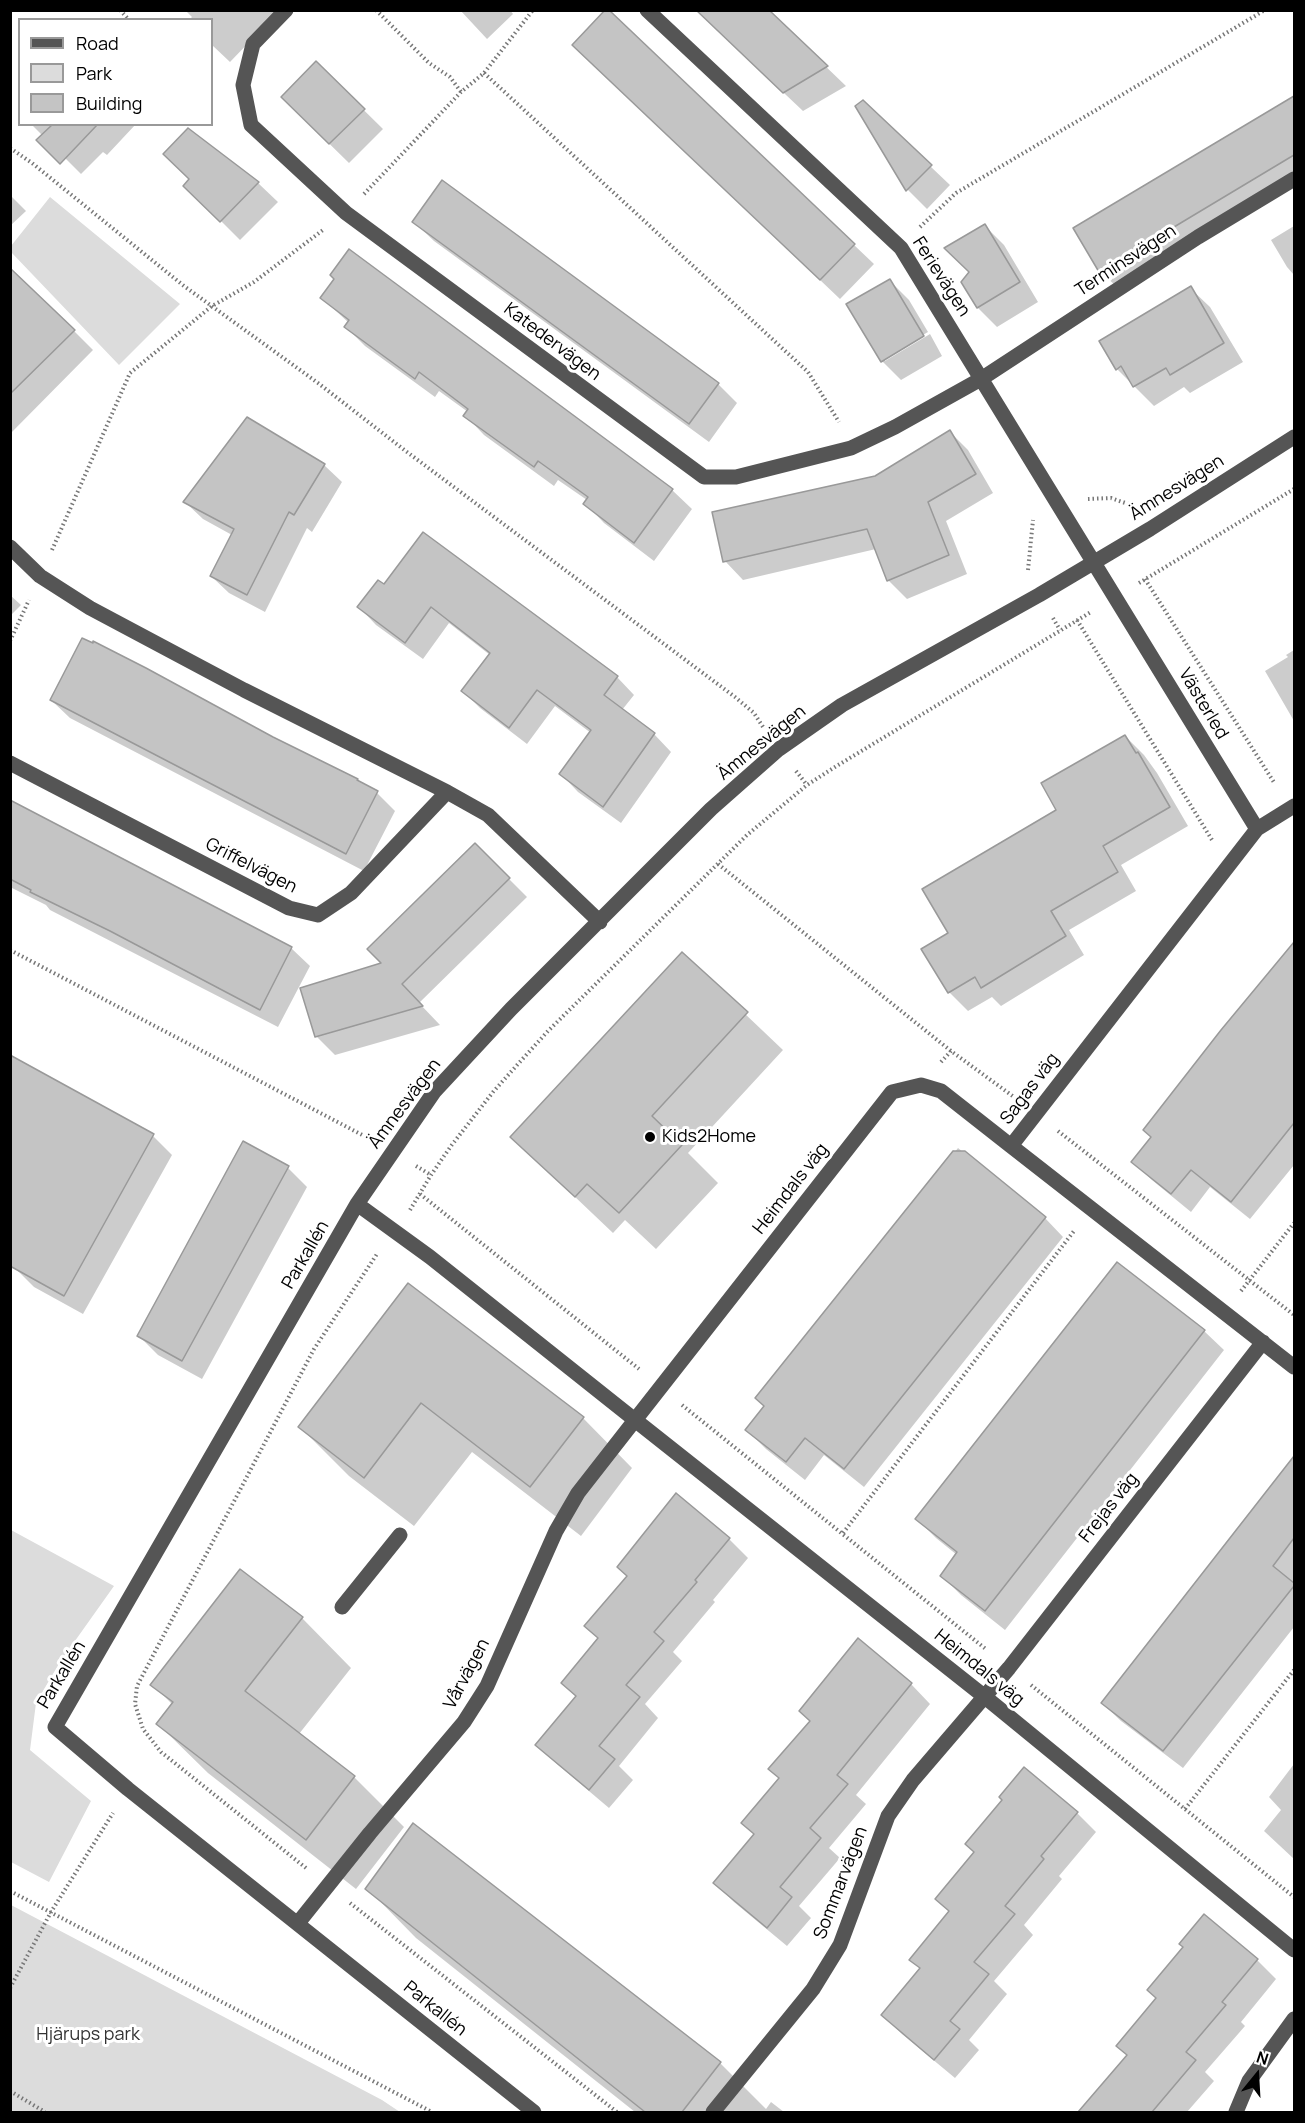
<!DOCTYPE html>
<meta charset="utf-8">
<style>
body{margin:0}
#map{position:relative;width:1305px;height:2123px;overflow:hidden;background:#fff;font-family:Manrope,sans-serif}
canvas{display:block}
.frame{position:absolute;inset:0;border:12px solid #000;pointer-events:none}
.legend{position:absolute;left:18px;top:18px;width:195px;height:108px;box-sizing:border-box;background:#fff;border:2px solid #999;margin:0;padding:8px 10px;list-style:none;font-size:18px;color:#000}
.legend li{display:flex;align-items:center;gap:12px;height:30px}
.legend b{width:30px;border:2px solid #999}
.north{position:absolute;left:1227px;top:2045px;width:60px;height:60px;-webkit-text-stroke:4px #fff;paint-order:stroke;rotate:18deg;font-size:16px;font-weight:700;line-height:24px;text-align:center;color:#000}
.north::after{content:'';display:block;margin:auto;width:21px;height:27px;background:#000;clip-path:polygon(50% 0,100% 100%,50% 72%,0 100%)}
</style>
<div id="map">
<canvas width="1305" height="2123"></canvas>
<div class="frame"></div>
<ul class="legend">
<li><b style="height:8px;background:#555"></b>Road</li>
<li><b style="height:16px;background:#dcdcdc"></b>Park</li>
<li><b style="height:16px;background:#c4c4c4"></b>Building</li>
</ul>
<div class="north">N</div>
</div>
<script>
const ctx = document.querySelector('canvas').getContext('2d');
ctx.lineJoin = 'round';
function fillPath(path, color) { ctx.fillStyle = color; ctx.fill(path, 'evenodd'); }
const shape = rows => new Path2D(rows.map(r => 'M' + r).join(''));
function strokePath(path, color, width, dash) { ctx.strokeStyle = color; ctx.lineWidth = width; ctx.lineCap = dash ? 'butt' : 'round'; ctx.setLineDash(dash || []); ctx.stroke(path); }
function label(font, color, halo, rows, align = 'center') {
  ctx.font = font + ' Manrope,sans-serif'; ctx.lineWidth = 6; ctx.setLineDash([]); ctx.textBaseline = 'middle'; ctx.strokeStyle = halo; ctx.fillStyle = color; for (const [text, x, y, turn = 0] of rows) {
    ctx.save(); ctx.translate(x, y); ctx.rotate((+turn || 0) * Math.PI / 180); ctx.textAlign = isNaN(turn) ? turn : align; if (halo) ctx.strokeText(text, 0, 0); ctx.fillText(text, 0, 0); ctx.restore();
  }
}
const green = shape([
 [50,197,180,304,119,365,11,252,11,246],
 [11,1530,114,1586,60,1662,36,1703,30,1750,91,1801,49,1882,11,1862],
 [11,1905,382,2100,400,2112,11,2112]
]);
const shadow = shape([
 [185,10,280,10,230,62,212,45,212,20,189,20,192,17],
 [460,10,510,10,513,14,487,39],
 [607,10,874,264,840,299,593,64],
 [696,10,767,10,846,86,803,111],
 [316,63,383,129,349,163,302,117],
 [1294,98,1294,186,1120,290,1100,271,1075,229],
 [857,106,930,166,950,185,927,209,908,190],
 [31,124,136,124,107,155,103,152,81,174],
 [188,130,258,183,278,202,240,240,186,186,191,180],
 [10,195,26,211,10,226],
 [414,222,718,384,737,403,709,442,434,241],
 [985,226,1004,245,1038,302,997,327,978,308,962,282,971,273],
 [1294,226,1294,275,1287,267,1271,240],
 [349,251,672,490,692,509,654,561,604,523,585,503,587,500,558,480,554,486,484,435,465,415,468,412,439,391,435,397,365,346,346,327,349,323,322,298,336,279],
 [890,281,909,300,928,332,885,357,885,361,930,334,942,356,901,380,882,361],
 [1190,288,1210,307,1243,362,1190,393,1184,387,1154,406,1117,369],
 [10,297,74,331,93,350,10,434],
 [950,432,968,450,993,493,946,521,967,574,907,599,888,580,876,549,743,580,725,561,875,477],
 [324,465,342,482,312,532,307,528,265,612,229,593,211,576,232,535,203,519,185,502],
 [384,586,617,677,634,695,622,710,654,734,671,752,621,823,578,792,561,774,591,733,555,706,527,744,480,708,463,691,490,655,449,623,423,659,376,625,359,607],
 [10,595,21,605,10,616],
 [1294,650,1294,721,1265,671,1288,657,1286,655],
 [51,700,272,738,357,780,377,793,395,811,364,871,70,718],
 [1125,736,1144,755,1157,773,1188,826,1121,865,1136,891,1069,930,1084,955,1001,1006,992,997,968,1011,949,992,950,933],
 [10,802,291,948,310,966,278,1027,50,910,46,905,10,887],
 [475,845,527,897,419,1003,440,1025,335,1055,317,1037,302,989,384,964],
 [1294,943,1294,1165,1250,1219,1210,1187,1191,1212,1152,1180,1133,1162,1152,1138,1145,1130],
 [682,954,783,1050,688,1153,718,1183,656,1249,625,1220,613,1233,512,1137],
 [153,1136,172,1155,83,1314,34,1287,14,1267],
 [958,1148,1045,1218,1063,1237,864,1487,824,1455,805,1480,766,1449,747,1430,766,1407,757,1398],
 [288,1168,307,1187,202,1379,158,1355,139,1336],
 [1117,1264,1204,1331,1224,1350,1005,1630,961,1595,942,1576,957,1555,936,1538,917,1519],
 [408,1285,583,1418,632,1468,581,1536,472,1452,414,1526,349,1476,300,1427],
 [1294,1458,1294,1580,1292,1583,1294,1584,1294,1627,1183,1768,1121,1721,1102,1703],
 [729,1539,748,1558,713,1600,715,1602,673,1652,682,1661,645,1704,658,1718,619,1766,633,1780,609,1808,557,1764,537,1745,577,1698,563,1683],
 [302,1618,351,1668,299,1734,354,1777,404,1827,356,1889,208,1773,158,1724,173,1705,152,1684],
 [859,1640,911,1684,930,1704,856,1795,866,1804,829,1848,840,1858,799,1906,811,1918,787,1946,734,1902,715,1883,755,1835,781,1779,811,1721],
 [1294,1764,1294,1859,1264,1831,1281,1810,1269,1797],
 [1004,1800,1077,1813,1096,1832,1059,1876,1062,1879,1024,1925,1033,1935,994,1981,1007,1994,969,2040,979,2050,955,2078,902,2034,883,2015,921,1969,911,1959,950,1912,937,1899,976,1853],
 [414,1826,720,2063,766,2109,771,2102,784,2112,635,2112,416,1938,367,1888],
 [1184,1948,1257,1960,1276,1979,1241,2022,1245,2026,1205,2072,1214,2081,1187,2112,1100,2112,1089,2102,1128,2055]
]);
const building = shape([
 [605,10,609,10,855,244,820,280,572,45,605,10],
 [696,10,769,10,828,66,783,93,696,10],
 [316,61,365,109,329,144,281,97,316,61],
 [1294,96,1294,155,1099,272,1073,228,1294,96],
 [863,100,932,165,906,191,855,106,863,100],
 [53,124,98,124,60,164,36,140,53,124],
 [188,128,259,182,220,222,183,186,189,179,163,154,188,128],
 [442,180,719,383,689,424,412,222,442,180],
 [985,224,1020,282,977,308,961,282,969,272,944,248,985,224],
 [349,249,673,489,634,543,583,504,588,497,538,461,534,467,463,416,468,409,419,372,415,379,344,327,349,320,320,298,334,279,330,275,349,249],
 [10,268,75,330,10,394,10,268],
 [890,279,924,336,881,362,846,304,890,279],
 [1191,286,1224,343,1170,375,1166,368,1133,387,1121,366,1116,370,1099,341,1191,286],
 [247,417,325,464,294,515,289,512,247,595,210,576,234,529,183,502,247,417],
 [950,430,976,474,928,502,949,555,887,581,867,529,723,562,712,512,875,476,950,430],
 [423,532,618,676,604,695,655,733,603,807,559,774,591,730,537,690,509,728,461,691,490,653,431,607,405,643,357,607,378,580,384,584,423,532],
 [82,638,93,643,93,641,146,668,273,737,358,779,357,780,378,791,346,854,50,700,82,638],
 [1125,735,1136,753,1138,752,1170,807,1103,846,1118,872,1051,911,1066,936,981,988,975,977,948,993,921,949,948,933,922,889,1056,810,1041,783,1125,735],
 [10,800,292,947,260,1010,110,931,30,892,31,890,10,879,10,800],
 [475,843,510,878,402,984,423,1006,315,1037,300,988,381,963,367,949,475,843],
 [1294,942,1294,1123,1231,1202,1191,1170,1171,1194,1131,1162,1151,1137,1143,1130,1221,1030,1294,942],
 [682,952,748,1012,652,1116,682,1145,619,1213,587,1184,575,1197,510,1137,682,952],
 [10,1055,154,1134,64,1296,10,1266,10,1055],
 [243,1141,289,1166,182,1361,137,1336,243,1141],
 [953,1151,965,1151,1046,1217,844,1469,805,1438,786,1462,745,1430,764,1406,755,1398,953,1151],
 [1117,1262,1205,1330,985,1611,940,1576,957,1552,915,1519,1117,1262],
 [408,1283,584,1417,530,1487,421,1403,364,1478,298,1427,408,1283],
 [1294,1456,1294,1538,1273,1566,1294,1583,1294,1586,1163,1751,1101,1703,1294,1456],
 [676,1493,730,1538,695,1580,697,1582,654,1632,664,1641,626,1685,640,1697,599,1746,615,1759,589,1790,535,1745,576,1696,561,1683,598,1638,584,1626,627,1576,617,1567,676,1493],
 [240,1569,303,1617,245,1691,355,1776,306,1840,156,1724,173,1702,150,1685,240,1569],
 [858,1638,912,1683,837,1775,848,1784,810,1828,821,1838,780,1887,792,1897,767,1928,713,1883,754,1834,741,1823,779,1778,768,1769,810,1721,799,1711,858,1638],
 [1024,1767,1078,1812,1041,1856,1044,1859,1005,1906,1015,1914,974,1962,989,1974,950,2021,960,2029,934,2060,881,2015,920,1968,909,1960,949,1911,935,1899,974,1852,965,1844,1002,1800,999,1797,1024,1767],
 [413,1823,721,2062,682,2112,645,2112,365,1889,413,1823],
 [1204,1914,1258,1959,1222,2002,1226,2005,1186,2052,1196,2060,1152,2112,1078,2112,1127,2055,1116,2046,1156,1998,1147,1990,1183,1947,1179,1944,1204,1914]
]);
const path = shape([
 [120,10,129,20],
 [376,10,429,63,450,77,461,92],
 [484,73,808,372,839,422],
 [10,148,32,163,184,286,318,383,407,452,735,697,754,713,763,727],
 [364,194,461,92,484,73,533,10],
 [920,227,956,193,1265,10],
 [1088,499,1111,498,1134,506],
 [52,550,130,373,212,306,254,282,323,230],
 [1028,570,1033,520],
 [1145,579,1275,784],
 [1139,583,1294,489],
 [1053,618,1060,630],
 [1077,620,1212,840,1214,840],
 [10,641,29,600],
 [796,771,807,785],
 [718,864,951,1051,1014,1097],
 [10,950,368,1138],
 [941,1062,951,1051],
 [1058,1131,1294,1315],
 [416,1166,431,1175],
 [420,1194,639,1369],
 [410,1210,431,1175,451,1146,493,1092,518,1064,548,1031,747,835,807,785,835,767,1091,612],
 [1241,1291,1294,1223],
 [682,1405,987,1650],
 [843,1533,1074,1231],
 [1031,1685,1294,1897],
 [1185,1809,1294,1670],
 [306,1868,161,1752,143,1729,135,1704,137,1686,314,1349,377,1254],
 [10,1891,432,2112],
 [350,1903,617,2112],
 [10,1988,51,1912,113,1813],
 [10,2091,45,2112]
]);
const minor = shape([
 [286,10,253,44,243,85,251,125,346,213,704,477,736,477,851,448,895,427,981,379,1198,237,1294,179],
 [647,10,901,248,1257,829],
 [10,547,40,576,90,608,244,690,447,792,488,815,600,922],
 [10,763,289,908,318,915,351,893,447,792],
 [1294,806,1257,829,1011,1146,1294,1367],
 [1011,1146,941,1091,921,1085,892,1092,635,1420,985,1697,1294,1950],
 [342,1607,400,1535],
 [298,1923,370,1833,464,1722,487,1686,556,1531,578,1493,635,1420,430,1257,357,1204],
 [534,2112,128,1789,55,1727,357,1204,434,1092,511,1009,711,809,779,749,842,705,1039,595,1150,529,1294,437],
 [713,2112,813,1989,840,1945,888,1816,913,1780,1009,1668,1263,1342],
 [1236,2112,1249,2081,1294,2019]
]);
const markers = [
 [650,1137,6,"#000"]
];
const streetNames = [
 ["Terminsvägen",1126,261,-33],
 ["Ferievägen",941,277,57],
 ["Katedervägen",552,342,37],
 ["Ämnesvägen",1177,488,-32],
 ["Västerled",1203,704,59],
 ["Ämnesvägen",762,743,-39],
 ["Griffelvägen",251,866,27],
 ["Sagas väg",1030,1089,-53],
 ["Ämnesvägen",405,1104,-53],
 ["Heimdals väg",791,1189,-52],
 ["Parkallén",306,1255,-60],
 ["Frejas väg",1109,1508,-52],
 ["Heimdals väg",979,1668,39],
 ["Vårvägen",467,1674,-62],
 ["Parkallén",62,1675,-59],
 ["Sommarvägen",841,1883,-69],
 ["Parkallén",435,2009,39]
];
const poiNames = [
 ["Kids2Home",662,1137]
];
const parkNames = [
 ["Hjärups park",88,2035]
];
fillPath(green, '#dcdcdc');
fillPath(shadow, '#0003');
fillPath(building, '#c4c4c4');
strokePath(building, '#999', 1.5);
strokePath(path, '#777', 4, [1.5, 3]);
strokePath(minor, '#555', 15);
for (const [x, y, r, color] of markers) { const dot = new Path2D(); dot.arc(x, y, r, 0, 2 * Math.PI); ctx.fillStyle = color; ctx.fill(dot); strokePath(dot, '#fff', 2); }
label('18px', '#000', '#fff', streetNames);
label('18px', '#000', '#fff', poiNames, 'left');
label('18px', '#333', '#fff', parkNames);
</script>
